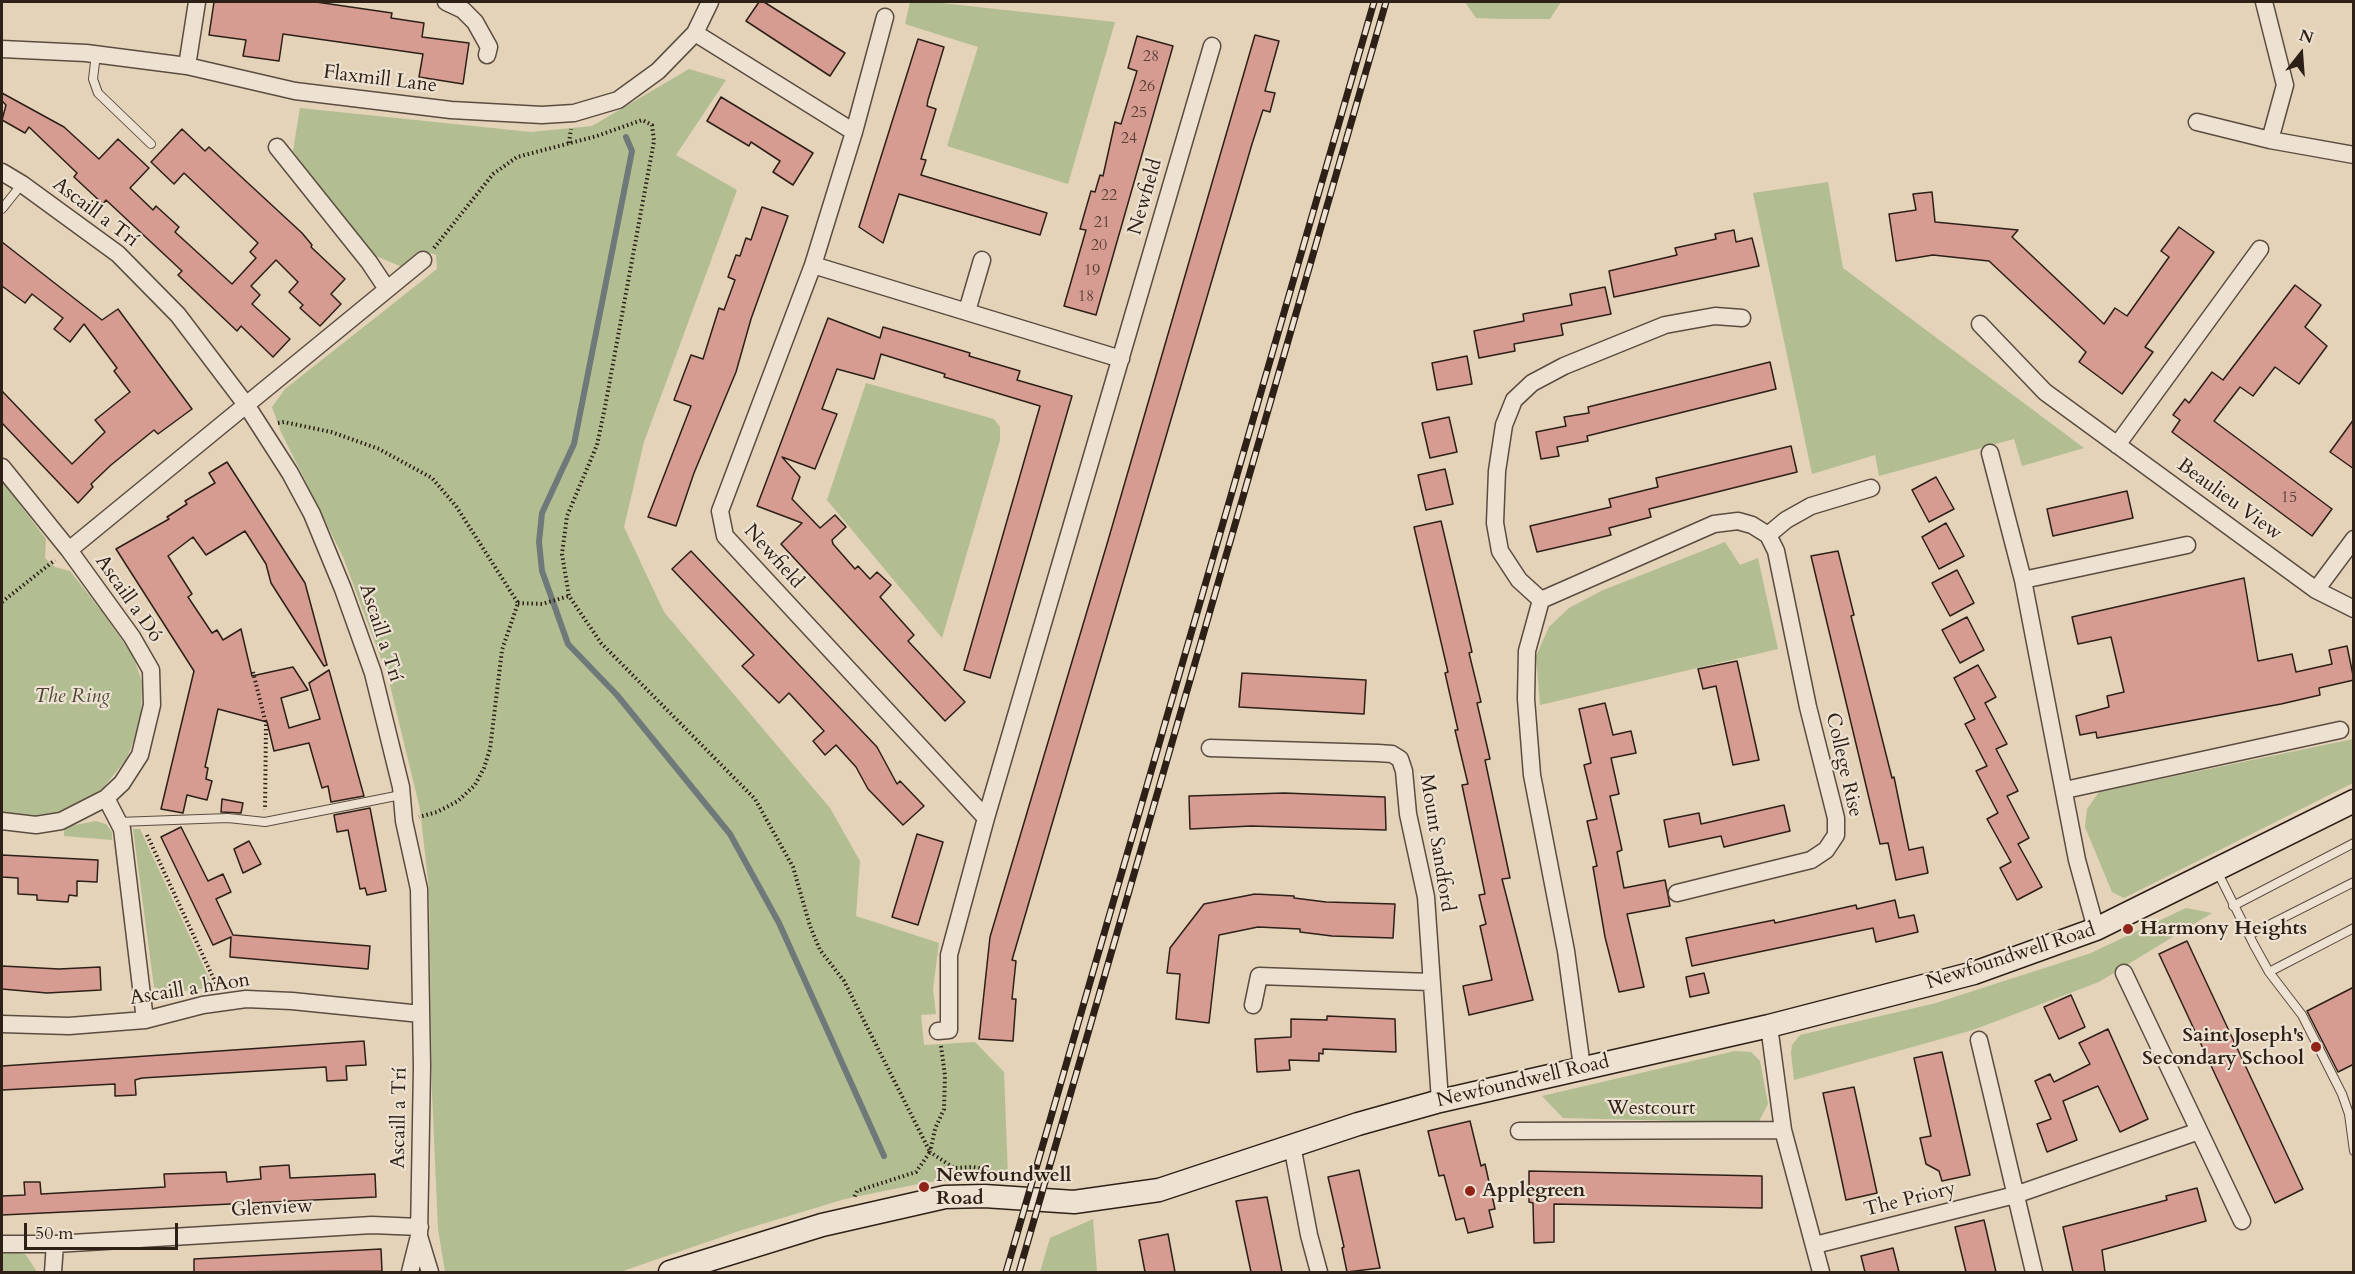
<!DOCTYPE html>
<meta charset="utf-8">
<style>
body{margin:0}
#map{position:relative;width:2355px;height:1274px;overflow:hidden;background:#e4d2b9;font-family:Cardo,serif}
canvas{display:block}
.frame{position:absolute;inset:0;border:3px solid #2d2017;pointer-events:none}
.north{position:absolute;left:2271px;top:24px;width:60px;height:60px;-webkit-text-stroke:4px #ede2d2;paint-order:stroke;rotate:17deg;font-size:16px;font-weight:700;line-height:24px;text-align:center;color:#2d2017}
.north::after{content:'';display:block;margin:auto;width:21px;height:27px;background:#2d2017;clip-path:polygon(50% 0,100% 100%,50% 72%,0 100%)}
.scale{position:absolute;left:24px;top:1223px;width:154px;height:27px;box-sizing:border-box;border:3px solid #2d2017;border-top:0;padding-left:8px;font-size:18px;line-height:21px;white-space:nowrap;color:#2d2017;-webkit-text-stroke:4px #ede2d2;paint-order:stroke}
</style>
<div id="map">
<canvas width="2355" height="1274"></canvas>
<div class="frame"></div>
<div class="north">N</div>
<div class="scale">50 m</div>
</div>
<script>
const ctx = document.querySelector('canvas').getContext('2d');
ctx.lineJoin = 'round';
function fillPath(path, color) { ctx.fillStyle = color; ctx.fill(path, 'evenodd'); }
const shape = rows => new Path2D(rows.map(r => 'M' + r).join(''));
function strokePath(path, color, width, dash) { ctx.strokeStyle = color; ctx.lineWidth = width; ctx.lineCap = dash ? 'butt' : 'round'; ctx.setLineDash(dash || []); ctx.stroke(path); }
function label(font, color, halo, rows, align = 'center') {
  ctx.font = font + ' Cardo,serif'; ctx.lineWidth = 4.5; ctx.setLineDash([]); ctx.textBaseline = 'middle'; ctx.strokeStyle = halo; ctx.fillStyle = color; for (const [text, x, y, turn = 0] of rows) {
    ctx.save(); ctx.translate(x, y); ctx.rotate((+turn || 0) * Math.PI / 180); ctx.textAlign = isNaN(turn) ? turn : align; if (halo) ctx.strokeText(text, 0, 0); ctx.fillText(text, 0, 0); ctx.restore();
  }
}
const green = shape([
 [910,2,932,2,1115,22,1068,184,947,146,978,47,905,24],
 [1465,2,1561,2,1550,19,1502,19,1476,18],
 [689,69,726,80,676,155,737,190,644,442,624,527,664,612,830,808,860,861,856,916,939,943,933,989,936,1014,921,1015,924,1045,975,1042,1004,1072,1008,1177,928,1182,845,1199,739,1231,620,1272,445,1272,438,1229,432,1092,429,889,420,809,388,677,343,557,281,432,272,407,285,389,437,269,436,255,424,251,402,267,369,253,293,151,300,108,531,132,592,126],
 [1828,182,1843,268,2084,448,2022,466,2014,439,1879,476,1875,455,1812,474,1753,193],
 [866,383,994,419,1000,427,1000,440,942,638,827,500],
 [2,481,46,539,45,558,55,567,70,571,103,613,133,656,142,682,141,721,127,758,104,787,88,799,69,809,47,815,27,817,2,812],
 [1725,542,1740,565,1758,558,1778,649,1540,705,1536,656,1549,627,1569,608,1601,591],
 [2353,739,2353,783,2124,898,2112,892,2085,827,2087,809,2099,792],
 [96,821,106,824,112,832,112,840,64,836,64,827],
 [133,829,140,829,213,987,169,993,154,987],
 [2186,908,2212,913,2099,982,1973,1030,1794,1080,1791,1053,1792,1045,1800,1035,1936,1003,2091,953],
 [1735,1051,1751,1052,1760,1061,1768,1104,1758,1123,1563,1118,1542,1096],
 [1093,1219,1097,1272,1040,1272,1050,1238],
 [15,1250,26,1255,37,1272,2,1272,2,1251]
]);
const stream = shape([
 [626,137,632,151,574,444,542,513,539,542,542,571,568,644,617,695,730,834,779,923,884,1156]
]);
const building = shape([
 [214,2,316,2,392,13,391,18,424,23,422,37,469,43,463,84,419,77,423,54,283,34,279,61,243,56,246,40,209,35,214,2],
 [759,2,764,2,845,53,830,76,746,21,759,2],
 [1255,35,1279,41,1265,91,1275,93,1270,112,1263,110,1252,144,1012,960,1016,961,1012,999,1016,999,1013,1041,979,1039,990,937,1107,544,1255,35],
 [1137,36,1173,46,1096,315,1064,306,1086,230,1080,229,1091,191,1095,192,1100,175,1103,176,1115,122,1121,124,1137,71,1128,68,1137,36],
 [918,39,944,47,928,100,927,106,936,109,921,159,926,160,921,175,1047,213,1040,235,899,194,883,243,859,227,918,39],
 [2,93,64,127,99,159,118,139,149,168,130,188,153,210,156,206,179,227,175,232,232,284,256,258,250,252,258,243,184,173,174,184,151,162,182,129,205,151,209,147,302,233,312,245,311,247,345,279,331,294,341,304,320,326,300,308,303,305,289,292,298,282,276,260,251,286,260,295,252,304,290,339,273,357,241,326,237,331,178,275,182,271,106,200,103,204,74,177,77,173,29,127,25,133,2,120,6,105,2,101,2,93],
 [721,97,813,153,793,185,773,172,780,161,751,142,749,146,707,121,721,97],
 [1932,192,1935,222,2018,230,2012,237,2104,324,2115,308,2127,316,2169,257,2161,251,2179,227,2214,252,2145,347,2153,352,2122,394,2079,362,2086,352,1989,261,1933,255,1896,261,1889,214,1916,210,1913,194,1932,192],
 [762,207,788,216,751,319,736,372,694,473,676,526,648,517,691,406,674,400,691,355,703,359,719,308,724,310,735,280,728,277,736,255,740,256,746,238,751,240,762,207],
 [1734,230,1736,242,1752,238,1759,266,1614,297,1609,271,1677,255,1675,248,1716,239,1715,234,1734,230],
 [2,242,102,320,118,309,192,409,158,434,154,430,111,465,91,484,93,487,78,503,2,423,2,391,72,464,105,432,95,420,130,392,114,371,117,368,84,324,70,342,54,329,63,318,32,294,25,303,2,286,2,242],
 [2295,285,2321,305,2305,327,2327,346,2299,384,2275,367,2253,396,2240,387,2214,421,2332,509,2312,536,2172,432,2180,420,2173,415,2185,399,2189,403,2212,372,2223,380,2295,285],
 [1605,287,1611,314,1561,324,1563,335,1514,344,1515,351,1479,358,1474,331,1524,321,1523,314,1572,305,1570,294,1605,287],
 [828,318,880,338,883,327,970,353,969,356,1020,371,1017,380,1072,396,990,678,964,670,1040,406,944,377,945,374,881,354,874,379,837,369,822,409,837,414,815,469,782,457,800,477,792,499,820,528,835,515,846,527,832,540,833,544,855,569,858,566,870,579,877,572,891,585,880,597,914,635,908,641,965,702,945,721,781,544,802,523,757,506,828,318],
 [1467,356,1472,384,1437,390,1432,363,1467,356],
 [1770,362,1776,389,1587,436,1588,441,1557,447,1559,456,1541,459,1536,432,1566,426,1564,417,1589,413,1588,407,1770,362],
 [1449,417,1457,452,1430,458,1422,423,1449,417],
 [2354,419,2354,469,2330,452,2354,419],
 [1791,446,1797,472,1649,509,1651,517,1609,528,1611,535,1537,552,1530,526,1611,507,1609,499,1658,487,1656,478,1791,446],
 [227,462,305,583,327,665,324,666,271,583,266,564,245,531,206,555,193,537,168,556,192,594,188,597,212,633,217,630,223,640,241,629,252,676,293,667,308,690,281,698,289,728,320,719,309,683,329,670,364,796,331,802,328,786,322,788,309,743,274,751,267,722,218,709,205,767,208,768,206,779,212,781,207,800,187,795,183,813,161,809,194,671,116,549,169,519,167,517,187,504,185,501,215,483,209,473,227,462],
 [1445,469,1453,504,1426,510,1418,475,1445,469],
 [1936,477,1954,509,1929,522,1912,490,1936,477],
 [2127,491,2133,518,2053,536,2047,509,2127,491],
 [1441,521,1472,652,1469,653,1481,702,1477,703,1490,759,1485,760,1510,878,1502,879,1533,1000,1469,1015,1463,986,1492,980,1480,926,1486,924,1479,895,1485,894,1462,785,1468,784,1455,730,1458,730,1445,673,1448,672,1414,527,1441,521],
 [1946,523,1964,556,1939,569,1922,537,1946,523],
 [691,551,877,747,897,784,900,781,924,806,903,825,868,789,856,767,836,745,825,755,813,741,824,731,789,693,779,703,742,666,754,655,672,569,691,551],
 [1838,551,1854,615,1851,616,1892,778,1894,777,1909,850,1923,847,1928,873,1896,880,1888,843,1880,844,1811,556,1838,551],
 [1957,570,1974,603,1950,616,1932,583,1957,570],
 [2244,578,2258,661,2292,654,2296,672,2332,664,2329,650,2347,646,2354,680,2319,688,2320,695,2281,704,2097,738,2096,732,2080,735,2076,716,2109,707,2107,696,2124,692,2111,637,2078,644,2072,617,2244,578],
 [1967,617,1984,650,1960,663,1942,630,1967,617],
 [1737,661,1759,760,1733,765,1716,686,1703,689,1698,669,1737,661],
 [1978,665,1996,697,1985,703,2007,744,1996,749,2018,791,2007,796,2029,838,2018,844,2042,887,2017,900,2000,868,2011,862,1987,819,1998,813,1976,771,1987,766,1965,724,1975,719,1954,678,1978,665],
 [1242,673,1366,680,1364,714,1239,707,1242,673],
 [1605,703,1613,735,1631,731,1636,753,1611,758,1619,794,1610,796,1622,850,1617,852,1624,888,1665,880,1670,906,1627,914,1644,987,1619,992,1605,937,1593,867,1597,866,1587,821,1597,819,1584,765,1591,763,1579,709,1605,703],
 [1284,793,1385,797,1386,830,1251,826,1190,829,1189,796,1284,793],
 [222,799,243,803,241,813,221,812,222,799],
 [1784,805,1790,831,1724,847,1721,836,1669,847,1664,820,1699,813,1701,824,1784,805],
 [370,808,386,891,367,895,365,888,360,889,348,830,337,832,334,815,370,808],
 [181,827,208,881,223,874,231,892,216,899,233,935,370,946,368,969,230,957,231,937,213,945,161,837,181,827],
 [917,834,943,842,918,925,892,917,917,834],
 [249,841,261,864,243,873,234,849,249,841],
 [2,855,98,860,97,882,77,881,77,896,69,895,68,902,37,900,37,895,18,894,18,878,2,877,2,855],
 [1255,894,1294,896,1294,898,1326,902,1395,904,1393,938,1332,936,1300,932,1300,929,1258,927,1219,935,1209,1023,1176,1019,1180,974,1167,973,1170,948,1204,904,1255,894],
 [1895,900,1899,918,1914,915,1918,932,1876,942,1873,928,1692,966,1686,938,1774,920,1775,923,1856,905,1857,909,1895,900],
 [2187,941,2303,1189,2275,1203,2159,954,2187,941],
 [2,966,59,969,100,967,101,990,47,993,2,989,2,966],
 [1704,973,1709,993,1690,997,1686,977,1704,973],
 [2354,987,2354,1064,2338,1072,2307,1011,2354,987],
 [2071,995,2085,1027,2059,1039,2044,1007,2071,995],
 [1327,1016,1395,1019,1396,1052,1323,1049,1323,1054,1319,1053,1319,1061,1289,1060,1290,1070,1257,1072,1255,1039,1291,1037,1291,1019,1327,1020,1327,1016],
 [2108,1029,2148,1119,2120,1132,2098,1086,2063,1101,2077,1140,2047,1152,2037,1124,2051,1119,2035,1081,2050,1074,2054,1082,2090,1064,2079,1043,2108,1029],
 [364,1041,366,1065,346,1066,347,1080,327,1081,326,1067,142,1078,135,1080,136,1095,115,1096,115,1084,2,1090,2,1066,364,1041],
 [1942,1052,1970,1175,1942,1181,1939,1171,1926,1164,1920,1138,1931,1136,1914,1058,1942,1052],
 [1854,1087,1877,1193,1846,1200,1823,1093,1854,1087],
 [1470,1121,1481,1166,1485,1164,1495,1209,1489,1210,1493,1227,1468,1233,1464,1218,1456,1220,1444,1175,1439,1176,1428,1131,1470,1121],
 [289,1165,290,1178,375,1174,376,1197,2,1215,2,1196,25,1195,24,1182,40,1182,41,1194,165,1187,164,1174,226,1172,227,1182,261,1179,260,1167,289,1165],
 [1359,1170,1380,1268,1347,1272,1342,1248,1344,1247,1328,1177,1359,1170],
 [1529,1171,1762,1176,1762,1208,1554,1204,1554,1242,1534,1243,1533,1203,1529,1202,1529,1171],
 [2197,1188,2206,1221,2102,1250,2105,1272,2073,1272,2063,1227,2167,1200,2166,1196,2197,1188],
 [1267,1197,1282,1272,1251,1272,1236,1201,1267,1197],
 [1984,1220,1996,1272,1966,1272,1955,1227,1984,1220],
 [1168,1234,1175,1272,1145,1272,1139,1240,1168,1234],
 [1893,1248,1899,1272,1865,1272,1861,1256,1893,1248],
 [381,1249,382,1271,194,1272,194,1259,381,1249]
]);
const path = shape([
 [569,143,571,129],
 [434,248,493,174,517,157,597,136,642,120,652,125,654,141,605,407,597,445,567,516,562,554,569,596,601,643,755,799,793,867,810,926,820,950,844,981,930,1152,916,1172,857,1191,854,1198],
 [278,423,284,422,331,432,379,449,432,478,456,506,518,603,502,650,490,749,484,768,475,785,458,801,437,812,419,817],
 [2,602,55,560],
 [518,603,542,604,569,596],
 [253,672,266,724,265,810],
 [147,835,217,986],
 [941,1046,945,1076,944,1109,935,1129,930,1152,954,1168,973,1167,990,1170,988,1177]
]);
const service = shape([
 [96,54,93,79,98,93,151,144],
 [2,209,22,184],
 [118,822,228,818,265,822,401,795],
 [2217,871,2254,945,2269,972,2302,1015,2342,1094,2349,1114,2354,1151],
 [2233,906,2354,843],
 [2249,935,2354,882],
 [2269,972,2354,928]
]);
const minor = shape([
 [446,2,463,10,475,22,489,47,487,55],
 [2264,2,2285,85,2270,140],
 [885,17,854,132,813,265,720,511,725,536,986,818],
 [695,33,854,132],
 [2,49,86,53,187,66,295,91,451,110,542,115,574,113,618,100,658,71,695,33,710,2],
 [187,66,197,2],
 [2197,122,2270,140,2354,155],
 [277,147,369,262,387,289],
 [2,172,22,184,118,254,178,315,247,406,290,473,312,514,343,589,373,673,401,787,404,821,419,889,422,1067,419,1236,430,1272],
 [813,265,1121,359],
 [967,311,982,260],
 [1980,324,2045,392,2316,590,2354,609],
 [2117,445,2260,249],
 [1990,453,2023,580,2077,860,2096,929],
 [2,467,69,550,132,637,151,670,152,705,140,755,122,783,106,798,61,821,36,825,2,821],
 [1768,535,1786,520,1811,506,1871,488],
 [69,550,423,260],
 [2023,580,2187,545],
 [2316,590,2354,539],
 [1541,600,1714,524,1738,521,1752,525,1768,535,1776,551,1808,707,1836,818,1836,835,1826,850,1811,860,1677,893],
 [1541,600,1527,651,1526,699,1532,775,1566,951,1582,1067],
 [1541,600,1519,580,1500,551,1495,523,1497,471,1504,425,1514,400,1532,383,1564,366,1665,325,1715,316,1742,318],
 [1210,748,1378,753,1392,754,1400,759,1404,771,1408,814,1426,897,1440,1101],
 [2065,790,2340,730],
 [106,798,122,829,145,1020],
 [2124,973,2242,1221],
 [1253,1005,1259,976,1430,982],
 [2,1024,69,1026,145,1020,203,1005,246,999,292,1001,421,1014],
 [1769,1026,1783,1130,1821,1272],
 [938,1031,949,1030,949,955,986,818,1212,46],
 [1979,1040,2034,1272],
 [1519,1131,1783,1130],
 [1292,1145,1309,1235,1319,1272],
 [2,1244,55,1244,372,1225,420,1227],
 [1815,1245,2015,1195,2199,1131],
 [53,1272,55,1244],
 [410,1272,419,1236]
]);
const secondary = shape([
 [670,1272,822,1225,945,1197,984,1196,1074,1202,1159,1190,1358,1124,1440,1101,1769,1026,1974,973,2096,929,2354,801]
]);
const rail = shape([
 [1006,1272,1374,2],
 [1019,1272,1386,2]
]);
const markers = [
 [2128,929,6,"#8f2418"],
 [2316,1047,6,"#8f2418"],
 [924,1187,6,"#8f2418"],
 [1470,1191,6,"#8f2418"]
];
const numberNames = [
 ["28",1151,57],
 ["26",1147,87],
 ["25",1139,113],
 ["24",1129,139],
 ["22",1109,196],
 ["21",1102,223],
 ["20",1099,246],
 ["19",1092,271],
 ["18",1086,297],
 ["15",2289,498]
];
const streetNames = [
 ["Flaxmill Lane",380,80,7],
 ["Newfield",1146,197,-74],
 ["Ascaill a Trí",95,213,37],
 ["Beaulieu View",2229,500,36],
 ["Newfield",773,557,48],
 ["Ascaill a Dó",128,599,55],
 ["Ascaill a Trí",380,633,72],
 ["College Rise",1843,765,77],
 ["Mount Sandford",1436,843,81],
 ["Newfoundwell Road",2011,957,-18],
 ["Ascaill a hAon",190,990,-9],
 ["Newfoundwell Road",1523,1082,-13],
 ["Westcourt",1651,1109],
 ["Ascaill a Trí",400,1118,-89],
 ["The Priory",1910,1200,-14],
 ["Glenview",272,1209,-3]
];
const parkNames = [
 ["The Ring",72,697]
];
const poiNames = [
 ["Harmony Heights",2140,929],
 ["Saint Joseph's",2304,1036,"right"],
 ["Secondary School",2304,1059,"right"],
 ["Newfoundwell",936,1176],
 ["Road",936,1199],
 ["Applegreen",1482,1191]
];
fillPath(green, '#b2bd91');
strokePath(stream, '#6f7979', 6);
fillPath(building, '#d69c91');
strokePath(building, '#2d2017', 1.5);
strokePath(service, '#5b4c40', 10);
strokePath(minor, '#5b4c40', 19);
strokePath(secondary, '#2d2017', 25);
strokePath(path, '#2d2017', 4, [1.5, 3]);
strokePath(service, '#ede2d2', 8);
strokePath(minor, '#ede2d2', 16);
strokePath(secondary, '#ede2d2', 22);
strokePath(rail, '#2d2017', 7);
strokePath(rail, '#ede2d2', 4.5, [14]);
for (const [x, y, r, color] of markers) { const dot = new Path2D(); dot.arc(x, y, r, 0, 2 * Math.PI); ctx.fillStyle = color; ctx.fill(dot); strokePath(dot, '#ede2d2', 2); }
label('16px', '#573f36', null, numberNames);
label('20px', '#2d2017', '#ede2d2', streetNames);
label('italic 20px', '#4e4736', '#ede2d2', parkNames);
label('bold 20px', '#2d2017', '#ede2d2', poiNames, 'left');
</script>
